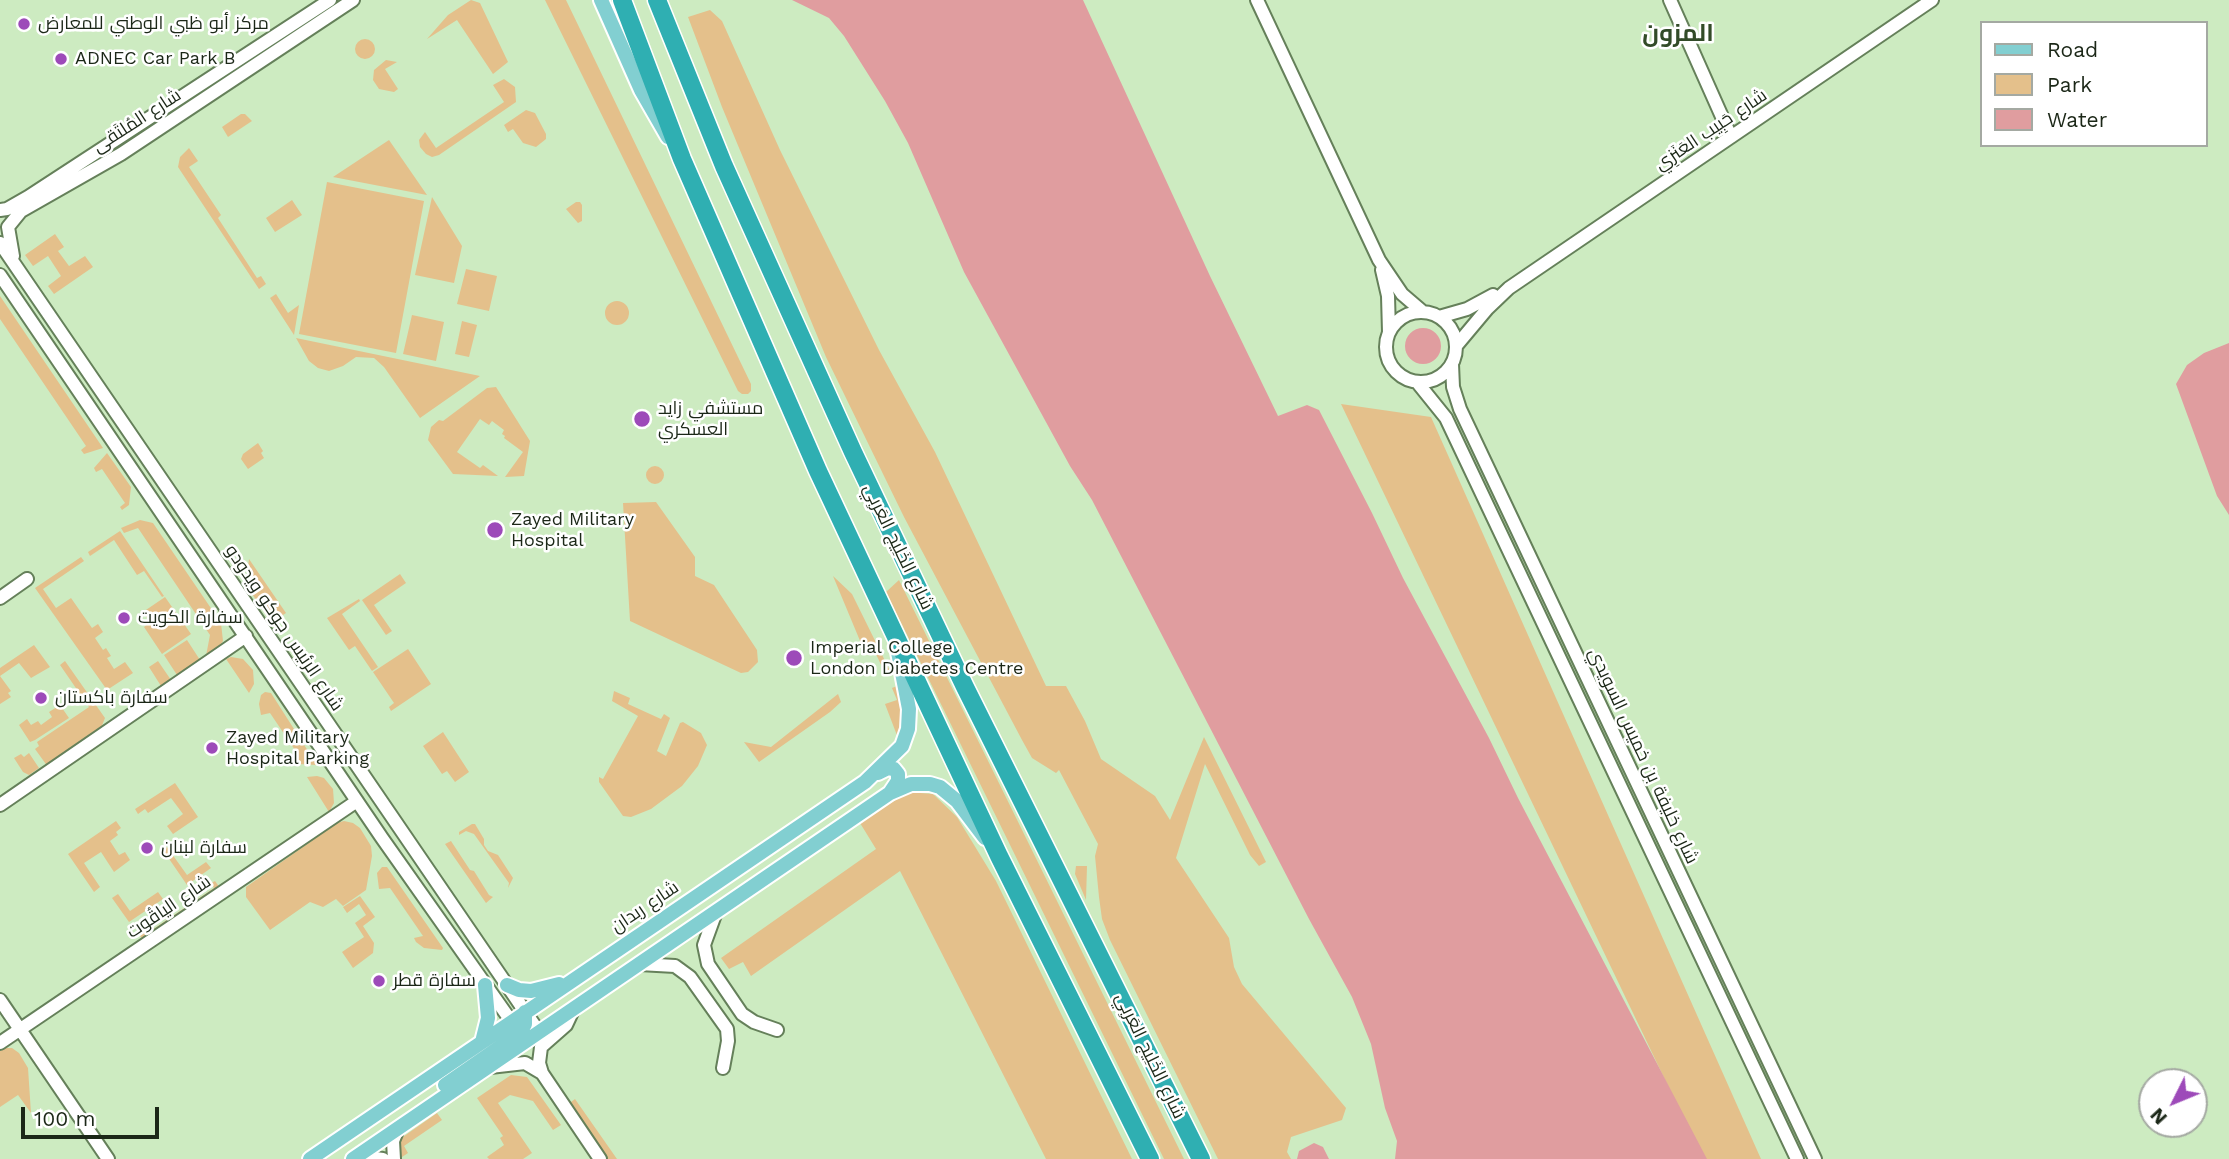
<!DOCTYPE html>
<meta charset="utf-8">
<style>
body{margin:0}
#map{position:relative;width:2229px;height:1159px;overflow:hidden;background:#cdebc1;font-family:"Work Sans",sans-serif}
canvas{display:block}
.legend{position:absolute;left:1980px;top:21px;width:228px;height:126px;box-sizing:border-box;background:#fff;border:2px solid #a4a9a2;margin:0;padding:9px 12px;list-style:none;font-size:21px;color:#1b2717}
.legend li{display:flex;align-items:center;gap:14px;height:35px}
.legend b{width:35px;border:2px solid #a4a9a2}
.north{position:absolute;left:2138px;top:1068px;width:70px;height:70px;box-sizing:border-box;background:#fff;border:2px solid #a4a9a2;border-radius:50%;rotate:227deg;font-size:19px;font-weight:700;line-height:28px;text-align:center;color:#1b2717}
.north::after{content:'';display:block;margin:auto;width:24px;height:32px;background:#9d4ab9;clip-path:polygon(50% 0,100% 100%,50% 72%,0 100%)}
.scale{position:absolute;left:21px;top:1107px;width:138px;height:32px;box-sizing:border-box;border:4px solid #1b2717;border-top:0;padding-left:9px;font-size:21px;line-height:24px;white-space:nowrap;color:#1b2717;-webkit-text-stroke:5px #fff;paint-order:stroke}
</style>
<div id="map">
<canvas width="2229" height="1159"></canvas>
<ul class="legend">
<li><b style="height:9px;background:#82cfd1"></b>Road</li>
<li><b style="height:19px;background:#e4c08b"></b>Park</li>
<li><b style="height:19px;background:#e09d9f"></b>Water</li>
</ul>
<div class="north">N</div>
<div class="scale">100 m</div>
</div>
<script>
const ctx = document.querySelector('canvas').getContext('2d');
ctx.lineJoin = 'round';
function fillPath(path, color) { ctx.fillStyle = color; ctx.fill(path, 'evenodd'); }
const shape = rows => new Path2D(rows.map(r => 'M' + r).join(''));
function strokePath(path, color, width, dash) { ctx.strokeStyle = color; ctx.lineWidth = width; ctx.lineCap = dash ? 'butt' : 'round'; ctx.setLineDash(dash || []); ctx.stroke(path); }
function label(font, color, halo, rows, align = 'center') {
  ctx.font = font + ' "Work Sans",Cairo,sans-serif'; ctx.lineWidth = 5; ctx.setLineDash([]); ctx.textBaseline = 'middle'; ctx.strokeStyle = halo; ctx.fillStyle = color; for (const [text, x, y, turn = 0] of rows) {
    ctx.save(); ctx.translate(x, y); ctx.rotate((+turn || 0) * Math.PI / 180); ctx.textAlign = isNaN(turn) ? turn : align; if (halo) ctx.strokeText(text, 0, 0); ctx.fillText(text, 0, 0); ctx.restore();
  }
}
const green = shape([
 [471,0,480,3,508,62,493,74,457,20,427,39,448,15],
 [545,0,566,0,751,384,751,391,748,394,742,394,738,391],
 [710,10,722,21,780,150,879,350,935,452,1046,686,1066,686,1085,721,1101,759,1155,796,1170,820,1204,737,1266,862,1259,866,1250,855,1205,764,1176,858,1229,938,1234,967,1242,984,1346,1108,1342,1120,1291,1137,1287,1152,1291,1159,1218,1159,1110,940,1102,919,1099,897,1095,856,1098,844,1059,770,1056,773,1032,758,1022,740,904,517,826,357,722,107,688,17],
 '355 49a10 10 0 1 1 20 0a10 10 0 1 1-20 0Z',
 [386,60,397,62,385,69,398,89,394,92,379,89,373,80,374,70],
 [504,79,515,87,516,102,439,155,432,157,426,154,420,147,419,140,425,132,436,148,504,102,493,85],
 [526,110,535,113,546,134,546,139,536,147,523,143,513,129,508,132,504,125],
 [241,114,245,114,252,121,228,137,222,127],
 [389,140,427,195,333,177],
 [189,148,198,161,189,167,221,215,218,218,257,278,261,276,266,284,259,289,178,167,180,157],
 [327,182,424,201,396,353,299,334],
 [432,197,462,246,454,283,415,275],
 [292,200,302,215,275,232,266,218],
 [576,202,580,202,582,205,582,221,578,223,566,209],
 [55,234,64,247,58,251,69,266,85,256,93,267,54,294,48,286,61,276,48,256,33,266,25,255],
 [466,269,497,276,489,311,457,304],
 [276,294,288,313,299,305,294,335,270,298],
 [0,296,103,448,84,454,81,450,86,446,0,319],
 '605 313a12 12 0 1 1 24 0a12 12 0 1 1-24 0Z',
 [412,315,444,322,436,361,403,354],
 [462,321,477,325,469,357,455,354],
 [296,338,480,376,420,418,384,367,374,358,356,357,343,366,329,371,318,368,309,361],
 [496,387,530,441,524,476,505,477,523,452,504,438,505,436,502,434,504,430,492,421,489,425,480,419,457,452,480,468,483,465,498,476,453,474,428,440,431,427,439,420,443,421,487,388],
 [1341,404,1431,417,1761,1159,1703,1159],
 [258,443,263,451,261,453,264,458,248,469,241,459,243,454],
 [107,453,131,487,129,505,122,510,120,507,125,503,102,469,96,472,94,468],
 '646 475a9 9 0 1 1 18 0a9 9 0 1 1-18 0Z',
 [656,502,695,557,695,576,714,585,757,650,758,662,748,672,741,673,630,621,623,503],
 [140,520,153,523,221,623,223,641,220,646,206,656,210,635,138,528,124,533,121,528],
 [120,531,164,596,162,597,144,571,137,575,114,540,90,556,88,552],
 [81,557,84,561,43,589,56,608,71,598,92,628,98,624,103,632,95,638,103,650,106,648,111,656,107,658,114,669,125,662,133,673,107,690,35,588],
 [249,559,286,613,280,617,267,616,246,585],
 [400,574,406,583,374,605,392,631,386,635,362,600],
 [833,576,852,594,891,673,886,675,872,646,863,648],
 [899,580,1184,1159,1164,1159,886,592],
 [165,597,191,634,162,654,144,627,150,622,143,612],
 [359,599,360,601,342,614,378,667,372,671,355,646,349,650,327,618],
 [187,640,200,660,177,675,164,655],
 [34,645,50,667,31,678,19,663,0,676,11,691,8,693,11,697,0,704,0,668],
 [408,649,431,684,391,711,389,707,394,703,373,672],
 [231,657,243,659,253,670,254,684,249,693,226,659],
 [65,661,105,718,99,733,48,767,35,749,39,746,37,742,89,707,60,665],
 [158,661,171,680,161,686,149,667],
 [897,686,905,718,898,738,885,704,897,700,892,688],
 [614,691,630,698,628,704,661,719,664,714,670,718,657,751,666,756,680,723,683,722,701,733,707,745,698,766,682,786,651,809,631,817,623,816,599,782,599,777,603,779,638,716,612,701],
 [265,692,271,693,317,765,298,764,288,758,288,756,297,753,270,713,261,715,259,704,261,695],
 [838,694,841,702,830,712,759,762,744,742,771,747],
 [60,705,69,718,35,740,30,742,19,725,27,719,31,725,38,721,41,725,52,717,49,712],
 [443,732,469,772,455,782,447,771,442,774,423,746],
 [29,753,39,768,29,775,23,772,14,758,21,754,24,757],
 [317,776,324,778,333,789,334,803,329,812,307,777],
 [175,783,198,817,173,834,167,826,183,814,171,798,148,813,145,809,138,814,135,809],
 [908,792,933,794,957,817,996,881,1132,1159,1046,1159,900,871,751,976,743,962,729,969,721,958,876,849,860,823],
 [116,821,121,828,116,832,118,835,110,841,119,855,125,852,130,860,114,872,101,852,84,863,100,887,94,892,68,854],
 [344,821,353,823,360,828,371,846,372,856,366,890,343,906,336,899,323,907,310,902,270,930,246,897,246,887,337,823],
 [472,824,475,824,484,839,484,845,488,851,498,855,513,878,508,888,509,883,474,834,466,831,459,835,459,832],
 [451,841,470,870,474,871,489,895,493,897,486,903,445,844],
 [167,847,187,875,206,862,211,868,187,885,163,850],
 [1076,866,1087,866,1086,900,1075,874],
 [382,867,387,867,443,948,442,950,424,948,416,942,414,938,423,936,390,888,379,889,377,873],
 [215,881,220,888,144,941,137,932,142,929,146,934,214,888,211,883],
 [158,892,163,899,129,922,112,898,118,894,130,911],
 [360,896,375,917,363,926,374,943,373,953,353,968,342,952,364,937,355,923,366,915,359,904,347,913,343,907],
 [5,1048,12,1048,19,1053,28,1068,31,1113,18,1095,0,1107,0,1051],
 [511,1075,527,1077,561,1125,553,1130,533,1101,510,1095,498,1103,532,1153,523,1159,489,1159,487,1157,504,1145,500,1138,503,1136,477,1098],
 [575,1099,617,1159,605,1159,567,1105],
 [437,1113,442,1120,404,1146,408,1153,399,1159,400,1139]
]);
const water = shape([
 [792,0,1083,0,1210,276,1278,416,1307,405,1319,410,1372,513,1403,578,1489,738,1518,798,1707,1159,1395,1159,1397,1141,1385,1108,1371,1044,1352,997,1309,919,1092,500,1070,466,964,272,908,143,885,101,844,36,829,18],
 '1405 346a18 18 0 1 1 36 0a18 18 0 1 1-36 0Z',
 [2229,343,2229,515,2217,496,2176,384,2187,365,2204,353],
 [1314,1143,1323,1147,1329,1159,1297,1159,1299,1151]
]);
const minor = shape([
 [1257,0,1379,260,1402,294,1423,312],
 [1670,0,1731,137],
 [0,210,7,209,28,197,330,0],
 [0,243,539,1032],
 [13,256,8,227,21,211,121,154,353,0],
 [1382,270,1388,296,1389,332],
 [0,275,382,838,516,1028],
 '1386 347a35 35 0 1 1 70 0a35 35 0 1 1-70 0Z',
 [1439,317,1467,309,1493,295],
 [1456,346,1487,309,1509,288,1932,0],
 [1452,364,1453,387,1460,409,1815,1159],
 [1417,382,1446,418,1797,1159],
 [0,598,27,579],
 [0,805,246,636],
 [716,912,704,945,708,964,742,1014,754,1022,777,1030],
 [639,964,675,966,690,977,727,1029,728,1041,723,1068],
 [0,1000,108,1159],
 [573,1010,566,1025,541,1047,539,1063,542,1073,600,1159],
 [0,1043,357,801],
 [490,1067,525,1063,542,1073],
 [358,1156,383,1159],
 [394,1159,393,1141,398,1129]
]);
const major = shape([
 [601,0,641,90,668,137],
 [878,773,888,768,894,769,898,774,898,781,890,793],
 [507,985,519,990,531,991,559,984],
 [482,1042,488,1018,485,985],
 [445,1085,520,1033,525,1024,525,1012],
 [310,1159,865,782,902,746,908,729,909,709,898,652],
 [353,1159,890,793,911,784,930,784,940,787,957,801,985,838]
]);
const highway = shape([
 [622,0,682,159,818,471,999,856,1150,1159],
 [657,0,724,166,853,452,965,687,1201,1159]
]);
const markers = [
 [24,24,7,"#9d4ab9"],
 [61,59,7,"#9d4ab9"],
 [642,419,9,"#9d4ab9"],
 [495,530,9,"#9d4ab9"],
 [124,618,7,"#9d4ab9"],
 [794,658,9,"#9d4ab9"],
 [41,698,7,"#9d4ab9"],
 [212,748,7,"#9d4ab9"],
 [147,848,7,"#9d4ab9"],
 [379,981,7,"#9d4ab9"]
];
const poiNames = [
 ["مركز أبو ظبي الوطني للمعارض",38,24],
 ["ADNEC Car Park B",75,59],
 ["مستشفي زايد",658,409],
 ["العسكري",658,430],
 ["Zayed Military",511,520],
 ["Hospital",511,541],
 ["سفارة الكويت",138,618],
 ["Imperial College",810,648],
 ["London Diabetes Centre",810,669],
 ["سفارة باكستان",55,698],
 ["Zayed Military",226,738],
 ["Hospital Parking",226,759],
 ["سفارة لبنان",161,848],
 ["سفارة قطر",393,981]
];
const streetNames = [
 ["شارع المُلتَقى",137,121,-33],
 ["شارع حَبِيب العَنَزِي",1711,130,-34],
 ["شارع الخَلِيج العَربِي",898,547,64],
 ["شارع الرئيس جوكو ويدودو",284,628,56],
 ["شارع خليفة بن خميس السويدي",1643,756,65],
 ["شارع الياقُوت",169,907,-34],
 ["شارع ربدان",645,907,-34],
 ["شارع الخَلِيج العَربِي",1150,1056,64]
];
const districtNames = [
 ["المزون",1678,34]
];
fillPath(green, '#e4c08b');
fillPath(water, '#e09d9f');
strokePath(minor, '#65805a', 16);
strokePath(major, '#fff', 18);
strokePath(highway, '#fff', 21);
strokePath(minor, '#fff', 12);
strokePath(major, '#82cfd1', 14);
strokePath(highway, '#2fafb2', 18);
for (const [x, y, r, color] of markers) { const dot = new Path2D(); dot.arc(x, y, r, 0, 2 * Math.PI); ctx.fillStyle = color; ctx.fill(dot); strokePath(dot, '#fff', 2.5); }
label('18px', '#1b2717', '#fff', poiNames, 'left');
label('18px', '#1b2717', '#fff', streetNames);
label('bold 24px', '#324b28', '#fff', districtNames);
</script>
